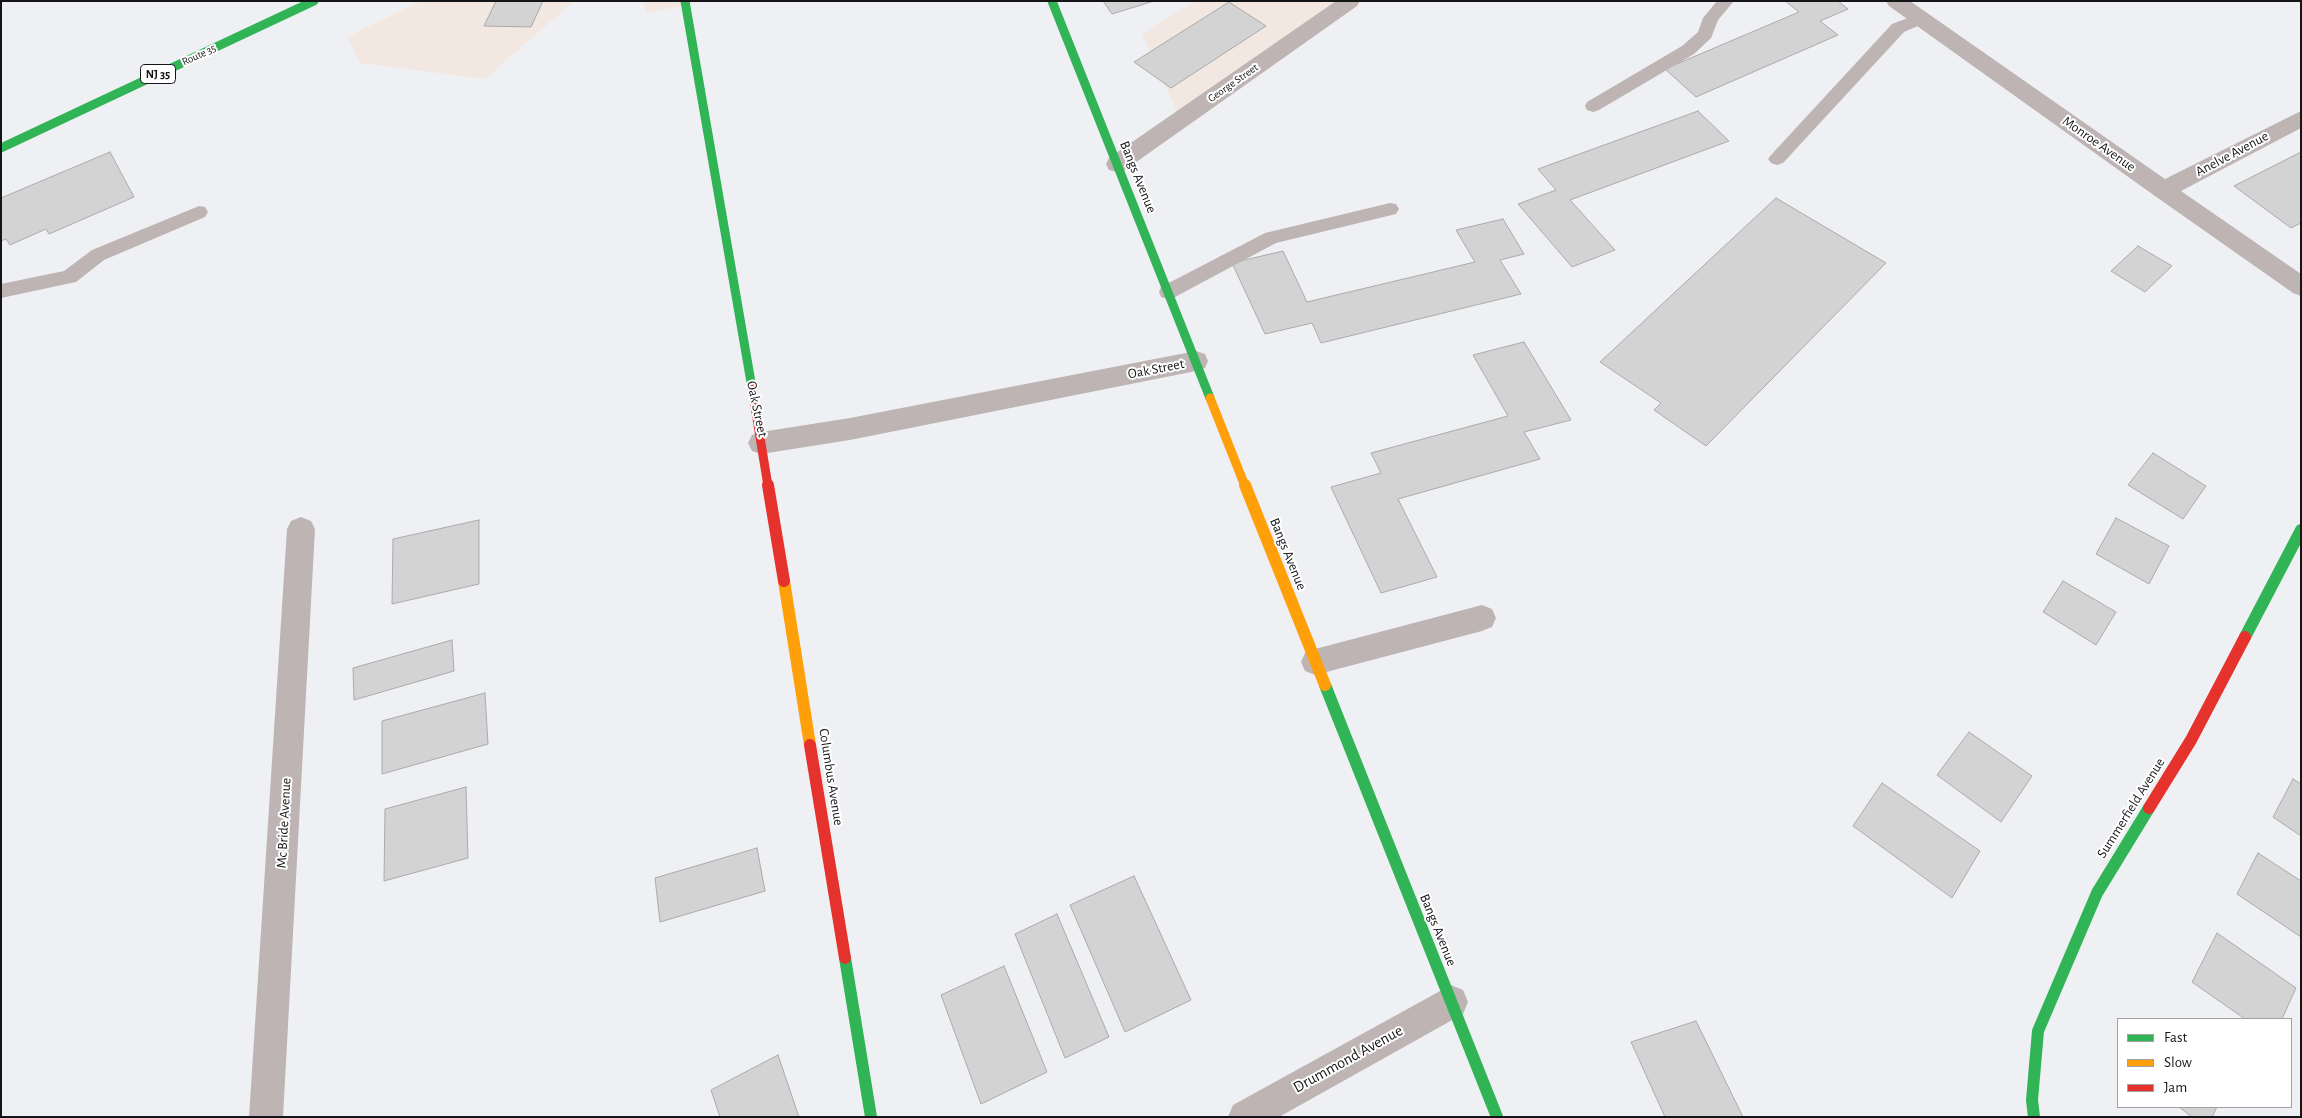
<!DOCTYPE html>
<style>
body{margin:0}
#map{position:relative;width:2302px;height:1118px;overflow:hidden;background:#eff0f3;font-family:"Alegreya Sans",sans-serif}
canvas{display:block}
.frame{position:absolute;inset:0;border:2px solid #151517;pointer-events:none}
.legend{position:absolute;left:2117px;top:1018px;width:175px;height:90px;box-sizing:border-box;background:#fff;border:1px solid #a1a1a2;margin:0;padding:6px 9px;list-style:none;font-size:15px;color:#151517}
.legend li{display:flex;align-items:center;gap:10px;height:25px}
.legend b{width:25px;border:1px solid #a1a1a2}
</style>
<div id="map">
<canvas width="2302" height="1118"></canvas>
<div class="frame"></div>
<ul class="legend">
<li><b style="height:6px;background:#30b455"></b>Fast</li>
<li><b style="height:6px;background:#ff9f0a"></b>Slow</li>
<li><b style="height:6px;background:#e5322d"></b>Jam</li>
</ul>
</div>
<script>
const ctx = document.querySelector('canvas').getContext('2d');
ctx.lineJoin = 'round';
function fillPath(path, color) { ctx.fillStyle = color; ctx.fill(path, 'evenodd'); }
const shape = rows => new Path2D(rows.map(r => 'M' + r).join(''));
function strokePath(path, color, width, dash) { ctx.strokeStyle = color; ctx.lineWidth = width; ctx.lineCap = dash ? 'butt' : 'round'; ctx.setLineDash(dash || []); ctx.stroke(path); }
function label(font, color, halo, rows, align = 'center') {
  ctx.font = font + ' "Alegreya Sans",sans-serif'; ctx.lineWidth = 4; ctx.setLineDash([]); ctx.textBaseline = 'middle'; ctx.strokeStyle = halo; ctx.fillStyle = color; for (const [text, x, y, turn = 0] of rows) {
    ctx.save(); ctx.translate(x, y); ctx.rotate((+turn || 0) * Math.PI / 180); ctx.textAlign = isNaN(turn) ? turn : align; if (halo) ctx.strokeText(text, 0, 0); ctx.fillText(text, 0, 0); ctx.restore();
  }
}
const industrial = shape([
 [421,1,574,1,485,79,360,63,347,37],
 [644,1,707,1,646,13],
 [1195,1,1349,1,1180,119,1142,34]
]);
const building = shape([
 [496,1,543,1,531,27,484,26,496,1],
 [1103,1,1154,1,1112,14,1103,1],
 [1785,1,1838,1,1848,9,1820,21,1838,35,1696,97,1665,69,1799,12,1785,1],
 [1229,2,1266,26,1171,88,1134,62,1229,2],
 [1698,111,1729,141,1570,200,1615,250,1572,267,1518,204,1556,190,1538,169,1698,111],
 [110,152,134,197,49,234,46,229,10,245,6,239,1,241,1,198,110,152],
 [2301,152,2301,223,2291,228,2234,186,2301,152],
 [1776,198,1886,263,1706,446,1654,410,1661,403,1600,362,1776,198],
 [1503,219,1524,254,1500,260,1521,294,1321,343,1312,323,1265,334,1232,263,1283,251,1307,302,1475,262,1456,230,1503,219],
 [2138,246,2172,266,2145,292,2111,271,2138,246],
 [1524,342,1571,420,1524,432,1540,459,1398,499,1437,577,1381,593,1331,487,1381,473,1371,453,1508,416,1473,355,1524,342],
 [2153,453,2206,486,2183,519,2128,485,2153,453],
 [2116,518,2169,546,2149,584,2096,554,2116,518],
 [479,520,479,584,392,604,393,539,479,520],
 [2063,581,2116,612,2096,645,2043,612,2063,581],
 [452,640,454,671,354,700,353,668,452,640],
 [485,693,488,744,382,774,382,721,485,693],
 [1969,732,2032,776,2001,822,1937,775,1969,732],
 [2293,779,2301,784,2301,836,2273,817,2293,779],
 [1882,783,1980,851,1952,898,1853,826,1882,783],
 [466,787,468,858,384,881,385,809,466,787],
 [757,848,765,891,660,922,655,878,757,848],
 [2258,853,2301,881,2301,937,2237,894,2258,853],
 [1134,876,1191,1000,1125,1032,1070,905,1134,876],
 [1057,914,1109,1037,1065,1058,1015,934,1057,914],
 [2217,933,2296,988,2282,1019,2245,1019,2192,982,2217,933],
 [1004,966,1047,1072,981,1104,941,995,1004,966],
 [1696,1021,1743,1117,1665,1117,1631,1042,1696,1021],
 [778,1055,799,1117,720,1117,711,1090,778,1055],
 [2179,1107,2217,1107,2212,1117,2192,1117,2179,1107]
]);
const lane = shape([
 [1717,1,1734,1,1718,20,1711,38,1694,54,1599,110,1593,112,1587,110,1585,106,1587,102,1682,46,1698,32,1703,18,1717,1],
 [1921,13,1927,14,1929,18,1927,22,1904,32,1783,163,1777,165,1771,163,1768,159,1771,155,1892,24,1921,13],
 [1390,203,1396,204,1399,209,1396,214,1276,243,1175,297,1168,299,1161,297,1159,292,1161,287,1265,233,1390,203],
 [199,206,205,207,208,212,205,217,104,260,76,282,1,298,1,284,64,271,92,250,199,206]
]);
const street = shape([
 [1336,1,1360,1,1357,6,1125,170,1117,172,1109,170,1106,164,1109,158,1336,1],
 [1886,1,1910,1,2165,179,2301,111,2301,128,2181,191,2301,274,2301,296,2293,293,2155,196,1889,6,1886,1],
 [1196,351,1205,354,1208,361,1205,368,1196,371,850,440,761,454,752,451,748,443,752,435,761,432,850,418,1196,351],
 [301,517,311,521,315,529,283,1117,249,1117,287,529,291,521,301,517],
 [1482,605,1492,609,1496,618,1492,627,1482,631,1315,675,1305,671,1301,662,1305,653,1315,649,1482,605],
 [1451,985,1463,990,1468,1002,1463,1014,1279,1117,1228,1117,1233,1105,1451,985]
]);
const fastFar1 = shape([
 [685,1,752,388],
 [1052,1,1210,398],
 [1,148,314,1]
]);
const fast = shape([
 [2245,637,2301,530],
 [1325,685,1497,1117],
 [845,958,871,1117],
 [2034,1117,2032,1100,2038,1031,2097,893,2149,808]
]);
const slowFar1 = shape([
 [1210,398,1245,486]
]);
const slow = shape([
 [1245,485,1325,685],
 [784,581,810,745]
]);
const jamFar1 = shape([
 [752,388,768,486]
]);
const jam = shape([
 [768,485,784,581],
 [810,745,845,958],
 [2149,808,2191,740,2245,637]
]);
const farStreetnames = [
 ["Route 35",199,55,-25],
 ["George Street",1233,83,-35]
];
const shields = [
 [158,74,35]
];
const shieldNames = [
 ["NJ 35",158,74]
];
const streetNames = [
 ["Monroe Avenue",2099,144,35],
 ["Anelve Avenue",2232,154,-28],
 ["Bangs Avenue",1138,177,68],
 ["Oak Street",1156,369,-11],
 ["Oak Street",757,409,78],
 ["Bangs Avenue",1288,554,68],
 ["Columbus Avenue",831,777,81],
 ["Summerfield Avenue",2131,808,-58],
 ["Mc Bride Avenue",284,823,-87],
 ["Bangs Avenue",1438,930,68]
];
const nearStreetnames = [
 ["Drummond Avenue",1348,1059,-29]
];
fillPath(industrial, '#f2e8e1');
fillPath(building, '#d4d3d4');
strokePath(building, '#aaa', 1);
fillPath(lane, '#beb4b4');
fillPath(street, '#beb4b4');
strokePath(fastFar1, '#30b455', 9);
strokePath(fast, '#30b455', 12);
strokePath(slowFar1, '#ff9f0a', 9);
strokePath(slow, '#ff9f0a', 12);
strokePath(jamFar1, '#e5322d', 9);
strokePath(jam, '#e5322d', 12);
label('11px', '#151517', '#fff', farStreetnames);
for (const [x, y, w] of shields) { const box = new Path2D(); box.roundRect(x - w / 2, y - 9.5, w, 19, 4); ctx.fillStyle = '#fff'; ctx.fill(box); strokePath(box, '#151517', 1); }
label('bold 12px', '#151517', null, shieldNames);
label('14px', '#151517', '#fff', streetNames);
label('16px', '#151517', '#fff', nearStreetnames);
</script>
